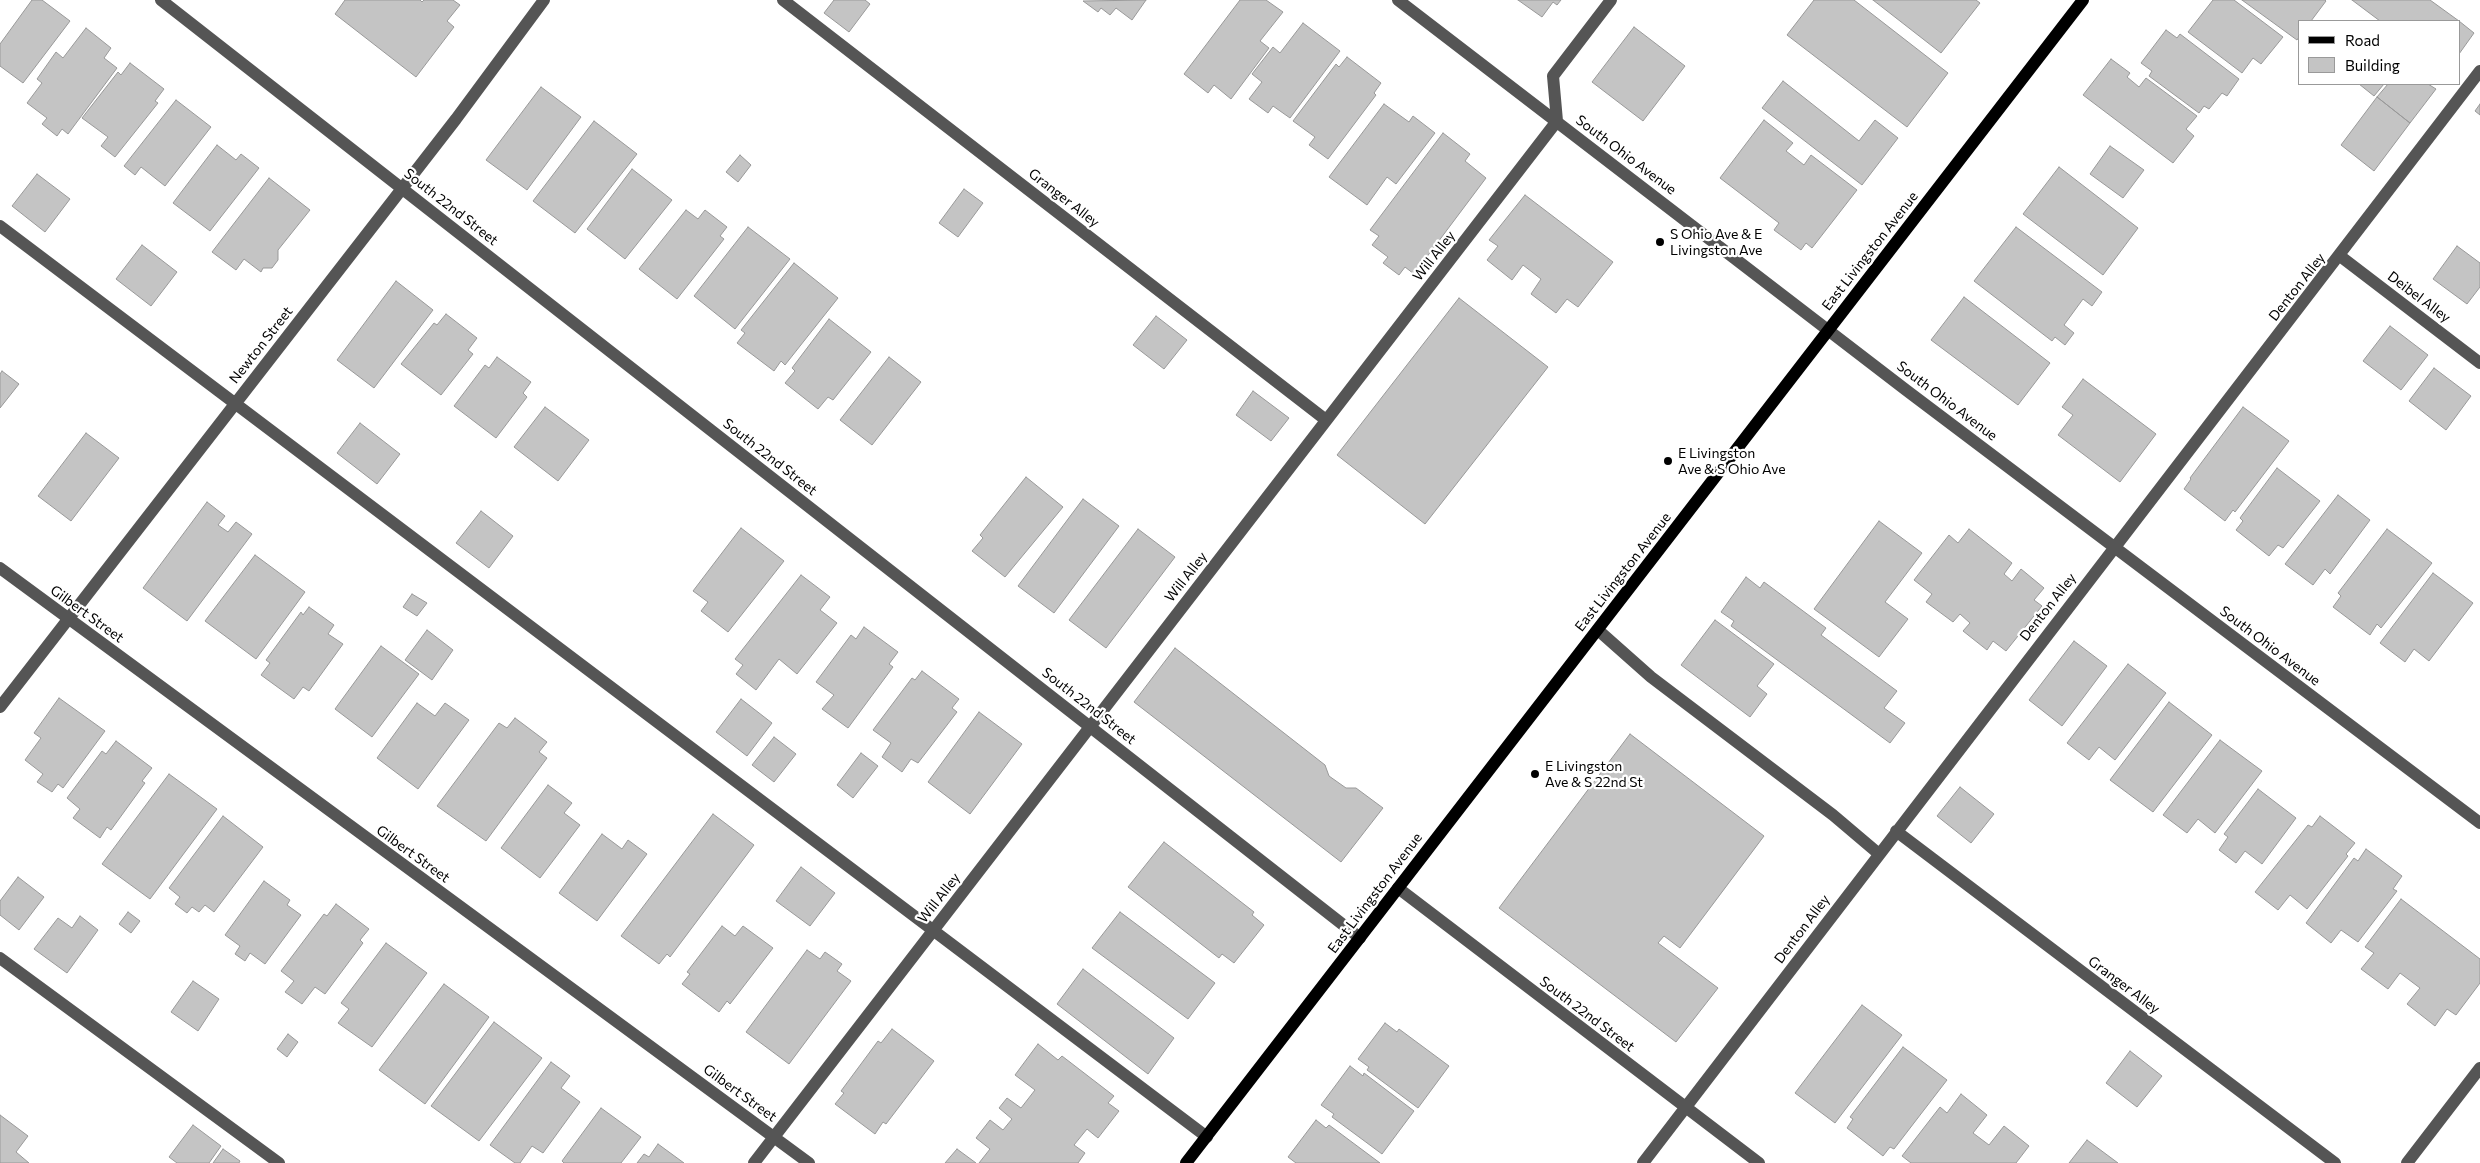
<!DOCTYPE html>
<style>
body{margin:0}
#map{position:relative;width:2480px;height:1163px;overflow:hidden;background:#fff;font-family:Commissioner,sans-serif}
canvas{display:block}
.legend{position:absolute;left:2298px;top:20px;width:162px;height:65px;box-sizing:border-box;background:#fff;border:1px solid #999;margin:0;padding:6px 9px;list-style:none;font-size:15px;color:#000}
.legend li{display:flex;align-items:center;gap:10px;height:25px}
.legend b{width:25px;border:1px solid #999}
</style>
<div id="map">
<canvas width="2480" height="1163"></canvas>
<ul class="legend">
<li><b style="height:6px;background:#000"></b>Road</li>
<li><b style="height:14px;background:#c4c4c4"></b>Building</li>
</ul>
</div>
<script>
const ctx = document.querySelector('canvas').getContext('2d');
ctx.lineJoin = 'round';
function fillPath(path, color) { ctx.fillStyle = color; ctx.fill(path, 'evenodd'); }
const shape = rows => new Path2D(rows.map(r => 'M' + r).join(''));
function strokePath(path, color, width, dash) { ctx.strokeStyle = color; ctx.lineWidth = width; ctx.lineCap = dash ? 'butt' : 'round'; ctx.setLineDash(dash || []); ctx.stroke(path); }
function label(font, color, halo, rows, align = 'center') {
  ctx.font = font + ' Commissioner,sans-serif'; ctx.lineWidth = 4.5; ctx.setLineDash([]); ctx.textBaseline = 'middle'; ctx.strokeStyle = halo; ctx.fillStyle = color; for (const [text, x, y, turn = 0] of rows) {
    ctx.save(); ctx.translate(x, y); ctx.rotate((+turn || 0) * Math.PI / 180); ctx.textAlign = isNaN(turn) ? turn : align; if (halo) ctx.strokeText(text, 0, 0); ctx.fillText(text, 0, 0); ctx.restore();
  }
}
const building = shape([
 [32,0,42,0,70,21,23,83,0,66,0,44,32,0],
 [345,0,420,0,422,2,424,0,453,0,460,5,447,21,454,27,416,77,335,14,345,0],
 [834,0,865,0,870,4,849,32,824,13,834,0],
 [1146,0,1132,20,1116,8,1110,15,1101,8,1098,12,1083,1,1146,0],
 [1240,0,1266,0,1283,12,1260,41,1269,48,1231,99,1214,85,1208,93,1184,74,1240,0],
 [1518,0,1561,0,1557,5,1553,2,1542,17,1518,0],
 [1814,0,1854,0,1948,73,1907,127,1787,35,1814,0],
 [1873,0,1976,0,1980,3,1941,53,1873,0],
 [2213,0,2234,0,2283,37,2261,64,2253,58,2242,73,2188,32,2213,0],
 [2242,0,2325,0,2326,1,2311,21,2299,21,2299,37,2297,40,2242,0],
 [2352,0,2430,0,2459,21,2380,21,2352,0],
 [2459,21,2474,33,2459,54,2459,21],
 [1303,23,1340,51,1290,118,1273,106,1268,113,1249,99,1262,82,1252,74,1273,47,1280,53,1303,23],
 [1634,27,1685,66,1643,121,1592,82,1634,27],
 [86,28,111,48,104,58,117,68,68,134,62,129,57,136,42,124,47,118,27,103,42,83,37,79,56,52,63,58,86,28],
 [2166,30,2177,38,2180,34,2239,79,2227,96,2222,93,2209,109,2204,106,2199,113,2149,76,2152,71,2141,63,2166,30],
 [1347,57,1381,83,1374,93,1376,95,1328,159,1309,145,1315,137,1293,121,1336,64,1339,67,1347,57],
 [2111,59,2130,73,2127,77,2139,87,2146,78,2197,116,2186,129,2194,136,2173,163,2083,95,2111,59],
 [130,63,164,89,155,101,158,103,115,157,101,146,108,137,82,118,118,72,121,75,130,63],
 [1783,81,1859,141,1875,120,1898,138,1862,185,1762,108,1783,81],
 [2359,84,2384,84,2374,96,2359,84],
 [2388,84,2428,84,2436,89,2410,123,2377,97,2388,84],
 [541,87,581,117,527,190,486,160,541,87],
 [2377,97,2410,123,2374,171,2341,145,2377,97],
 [176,100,211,127,165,186,141,167,135,175,124,166,176,100],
 [1384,104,1409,122,1413,116,1435,133,1396,184,1387,177,1367,205,1329,177,1384,104],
 [2480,104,2480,115,2475,111,2480,104],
 [1764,120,1793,143,1786,151,1804,165,1811,155,1857,190,1812,248,1806,243,1801,250,1774,230,1779,223,1720,178,1764,120],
 [594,121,637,154,575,233,533,201,594,121],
 [1443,133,1470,154,1465,161,1486,178,1414,274,1405,267,1399,275,1383,263,1388,257,1372,245,1379,236,1370,230,1443,133],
 [217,145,236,160,241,154,259,168,210,231,173,203,217,145],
 [2110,146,2144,170,2123,198,2090,174,2110,146],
 [740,155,751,165,738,182,726,172,740,155],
 [2059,167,2138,228,2103,275,2023,214,2059,167],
 [632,169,672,200,625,259,587,229,632,169],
 [37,174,70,199,45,232,12,206,37,174],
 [269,178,310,210,278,250,278,260,272,268,263,268,261,272,244,259,236,270,212,252,269,178],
 [964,189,983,203,958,237,939,223,964,189],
 [1525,195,1613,262,1578,307,1567,299,1556,313,1531,294,1541,279,1523,265,1512,280,1487,260,1498,246,1489,240,1525,195],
 [686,210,698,219,705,210,727,227,720,236,724,239,677,299,639,269,686,210],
 [748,227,790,259,735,329,694,296,748,227],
 [2016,227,2102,292,2092,306,2083,299,2064,325,2074,333,2065,345,2055,337,2052,341,1974,281,2016,227],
 [142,245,177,272,151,306,116,279,142,245],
 [2457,246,2480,263,2480,287,2467,304,2433,279,2457,246],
 [794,263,838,298,785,365,781,361,774,371,737,343,745,333,741,330,794,263],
 [396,281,433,310,374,388,337,360,396,281],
 [1964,297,2050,363,2018,405,1931,340,1964,297],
 [1459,298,1548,367,1425,524,1337,455,1459,298],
 [446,314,477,338,468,350,473,354,441,395,401,364,434,323,437,325,446,314],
 [1156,316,1187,340,1164,369,1133,345,1156,316],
 [829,319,871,352,833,400,828,397,818,409,785,383,795,371,792,368,829,319],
 [2390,326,2428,355,2401,390,2363,361,2390,326],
 [497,357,531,382,523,393,527,397,496,438,454,406,485,365,489,368,497,357],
 [889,357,921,382,872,445,840,420,889,357],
 [2434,368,2471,396,2446,430,2409,401,2434,368],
 [2,371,19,384,0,408,0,374,2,371],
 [2083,379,2156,434,2120,482,2058,435,2073,415,2062,407,2083,379],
 [1253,391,1289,418,1271,441,1236,415,1253,391],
 [545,407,589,440,558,481,514,447,545,407],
 [2243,407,2289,441,2235,512,2233,510,2225,521,2184,489,2191,479,2190,478,2243,407],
 [360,423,400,454,377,484,337,453,360,423],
 [86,433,119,458,71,521,38,496,86,433],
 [2277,468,2320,501,2283,548,2278,545,2269,556,2236,530,2243,521,2240,518,2277,468],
 [1026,477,1063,507,1005,577,972,551,983,538,980,535,1026,477],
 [2338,495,2370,520,2330,574,2325,569,2313,585,2285,564,2338,495],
 [1083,499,1119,526,1054,613,1018,586,1083,499],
 [207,502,225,516,218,525,228,532,236,522,252,534,187,621,143,588,207,502],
 [481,511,513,536,489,568,456,543,481,511],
 [1879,521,1922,553,1885,602,1908,619,1879,657,1814,609,1879,521],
 [741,528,784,561,728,632,701,611,708,602,693,591,741,528],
 [1138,529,1175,557,1106,648,1069,620,1138,529],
 [1969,529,2012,563,2004,574,2012,581,2021,569,2044,588,2034,600,2042,606,2006,651,1993,641,1987,650,1963,631,1970,623,1960,614,1953,622,1926,602,1932,594,1914,580,1949,535,1958,543,1969,529],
 [2387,529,2432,563,2381,628,2377,624,2370,635,2333,607,2341,596,2338,593,2387,529],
 [255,555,305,592,256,659,205,621,255,555],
 [2433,573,2473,603,2429,661,2414,649,2405,662,2380,643,2433,573],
 [801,575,830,597,820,610,837,623,797,674,779,659,756,690,736,674,743,665,735,659,801,575],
 [1746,577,1760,588,1764,582,1826,628,1821,635,1897,691,1884,708,1905,723,1890,743,1731,626,1734,621,1721,612,1746,577],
 [412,594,427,603,417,616,403,607,412,594],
 [309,607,334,625,328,634,343,644,309,691,303,687,294,699,261,675,270,663,266,660,301,612,303,615,309,607],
 [1715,620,1774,664,1757,686,1767,694,1750,717,1681,665,1715,620],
 [864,627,898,652,889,664,893,667,848,728,822,709,834,695,816,682,851,635,856,639,864,627],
 [427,630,453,650,432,680,405,660,427,630],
 [2074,641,2107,666,2062,726,2029,700,2074,641],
 [381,646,419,674,372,737,335,709,381,646],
 [1175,648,1325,765,1329,776,1346,788,1356,788,1383,808,1341,862,1134,702,1175,648],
 [2128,664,2166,693,2115,760,2099,747,2089,760,2067,743,2128,664],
 [922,671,959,699,952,708,957,712,918,763,911,759,902,772,882,757,891,743,873,730,912,678,915,680,922,671],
 [59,698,105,731,63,788,58,784,52,792,37,782,43,774,25,760,41,738,34,733,59,698],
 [741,699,772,723,747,756,716,732,741,699],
 [2169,702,2212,735,2153,812,2110,780,2169,702],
 [417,703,435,716,445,703,469,720,418,789,377,758,417,703],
 [979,712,1022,744,970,814,928,782,979,712],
 [515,718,547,742,539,752,547,758,486,841,437,806,499,723,507,728,515,718],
 [1630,734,1764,836,1680,948,1664,936,1658,943,1718,988,1676,1042,1499,908,1630,734],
 [774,737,796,754,774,782,752,765,774,737],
 [2220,740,2262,771,2215,833,2198,819,2187,833,2163,815,2220,740],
 [116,741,152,768,142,781,145,783,111,830,107,827,100,838,73,818,80,809,67,798,102,751,106,754,116,741],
 [861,753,878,766,853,798,837,785,861,753],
 [169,774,217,809,150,899,102,864,169,774],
 [548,785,572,803,564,813,580,825,540,878,501,848,548,785],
 [1960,787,1994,814,1971,843,1937,816,1960,787],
 [2258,789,2296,818,2262,864,2245,851,2236,863,2219,850,2228,837,2224,834,2258,789],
 [713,814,754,845,670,957,667,954,659,964,621,936,713,814],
 [223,816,263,847,214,912,205,905,199,912,192,907,187,913,175,904,180,897,169,888,223,816],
 [2320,816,2355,843,2346,854,2348,856,2307,909,2290,895,2278,910,2255,892,2308,825,2312,827,2320,816],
 [602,834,622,849,628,840,647,854,597,921,559,893,602,834],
 [1164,842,1254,912,1252,915,1264,925,1234,963,1222,954,1219,958,1128,887,1164,842],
 [2366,849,2402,876,2393,889,2397,891,2358,942,2341,930,2331,943,2306,923,2354,858,2358,861,2366,849],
 [801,867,835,893,810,926,776,901,801,867],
 [18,877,44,897,19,930,0,915,0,901,18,877],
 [264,881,290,900,287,905,301,915,265,964,250,953,245,961,235,954,240,946,225,935,264,881],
 [2401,899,2480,959,2480,983,2456,1015,2447,1009,2435,1026,2407,1004,2420,988,2400,973,2388,989,2361,969,2374,953,2365,947,2401,899],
 [336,904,369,929,360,940,363,943,325,994,315,987,302,1004,285,992,294,981,281,971,324,914,327,916,336,904],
 [128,912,140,921,131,933,119,924,128,912],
 [1120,912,1215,983,1188,1019,1092,948,1120,912],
 [80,916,98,930,67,973,34,949,58,918,72,928,80,916],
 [722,926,735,936,743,926,773,948,730,1004,727,1001,719,1012,682,984,690,974,687,972,722,926],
 [386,943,427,973,372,1047,338,1023,349,1009,341,1003,386,943],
 [807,950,820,959,825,952,842,964,837,971,851,981,789,1064,746,1032,807,950],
 [1083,969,1174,1038,1148,1074,1057,1004,1083,969],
 [193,981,219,999,198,1031,171,1012,193,981],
 [444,984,489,1017,425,1104,379,1070,444,984],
 [1862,1005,1902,1035,1835,1123,1795,1093,1862,1005],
 [494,1022,542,1058,479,1141,431,1106,494,1022],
 [1385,1023,1397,1032,1399,1029,1449,1066,1418,1108,1367,1070,1369,1067,1358,1059,1385,1023],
 [892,1029,934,1061,886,1124,883,1122,875,1134,835,1104,844,1093,841,1091,878,1041,881,1043,892,1029],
 [288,1034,298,1042,287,1057,277,1049,288,1034],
 [1038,1044,1058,1060,1062,1056,1114,1096,1108,1103,1119,1111,1098,1138,1087,1129,1074,1145,1085,1153,1078,1163,979,1163,990,1149,976,1138,990,1120,1003,1130,1012,1119,999,1108,1007,1098,1021,1108,1035,1090,1015,1075,1038,1044],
 [1903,1047,1947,1080,1894,1149,1890,1147,1883,1156,1847,1128,1853,1119,1850,1117,1903,1047],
 [2130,1051,2162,1076,2137,1107,2106,1083,2130,1051],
 [551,1062,570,1076,561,1088,580,1102,543,1153,532,1146,520,1163,515,1163,490,1145,551,1062],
 [1350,1066,1363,1076,1364,1073,1414,1111,1382,1154,1332,1117,1334,1114,1321,1105,1350,1066],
 [1961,1094,1987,1115,1973,1133,1989,1145,2004,1126,2029,1146,2016,1163,1911,1163,1902,1156,1940,1107,1947,1113,1961,1094],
 [601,1108,641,1137,621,1163,564,1163,562,1161,601,1108],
 [0,1115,28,1136,16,1152,29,1163,0,1163,0,1115],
 [1316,1120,1326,1128,1329,1125,1380,1163,1296,1163,1288,1157,1316,1120],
 [193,1125,221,1146,209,1163,177,1163,169,1157,193,1125],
 [2087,1140,2118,1163,2069,1163,2087,1140],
 [658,1144,684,1163,637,1163,644,1154,649,1157,658,1144],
 [223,1149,240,1161,239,1163,213,1163,223,1149],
 [957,1149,976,1163,945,1163,957,1149]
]);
const minor = shape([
 [161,0,1360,938],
 [783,0,1326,420],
 [1398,0,1906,390,2480,823],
 [0,226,1207,1137],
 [2340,256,2480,363],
 [0,568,809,1163],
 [1598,630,1651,677,1833,815,1879,854],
 [0,707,456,119,544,0],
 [1896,831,2335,1163],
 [1398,888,1759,1163],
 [0,958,279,1163],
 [754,1163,1557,121,1553,76,1611,0],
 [1643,1163,2480,71],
 [2407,1163,2480,1068]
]);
const major = shape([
 [1186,1163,2083,0]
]);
const markers = [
 [1660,242,5,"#000"],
 [1668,461,5,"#000"],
 [1535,774,5,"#000"]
];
const streetNames = [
 ["South Ohio Avenue",1626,155,37],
 ["Granger Alley",1064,198,38],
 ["South 22nd Street",451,207,38],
 ["East Livingston Avenue",1870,251,-52],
 ["Will Alley",1434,256,-52],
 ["Denton Alley",2297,287,-52],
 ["Deibel Alley",2419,297,37],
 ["Newton Street",261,345,-52],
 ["South Ohio Avenue",1947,401,37],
 ["South 22nd Street",770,457,38],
 ["East Livingston Avenue",1623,572,-52],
 ["Will Alley",1186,577,-52],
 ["Denton Alley",2048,607,-52],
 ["Gilbert Street",87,614,36],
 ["South Ohio Avenue",2270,646,37],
 ["South 22nd Street",1089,706,38],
 ["Gilbert Street",413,854,36],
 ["East Livingston Avenue",1375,893,-53],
 ["Will Alley",939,898,-52],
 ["Denton Alley",1802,929,-53],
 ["Granger Alley",2124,985,37],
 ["South 22nd Street",1587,1014,37],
 ["Gilbert Street",740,1093,36]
];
const poiNames = [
 ["S Ohio Ave & E",1670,234],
 ["Livingston Ave",1670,250],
 ["E Livingston",1678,453],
 ["Ave & S Ohio Ave",1678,469],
 ["E Livingston",1545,766],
 ["Ave & S 22nd St",1545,782]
];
fillPath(building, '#c4c4c4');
strokePath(building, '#999', 1);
strokePath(minor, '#555', 12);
strokePath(major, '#000', 12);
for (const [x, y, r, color] of markers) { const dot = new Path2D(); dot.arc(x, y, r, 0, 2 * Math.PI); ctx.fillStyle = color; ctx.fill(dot); strokePath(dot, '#fff', 2); }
label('14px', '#000', '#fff', streetNames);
label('14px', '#000', '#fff', poiNames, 'left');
</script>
